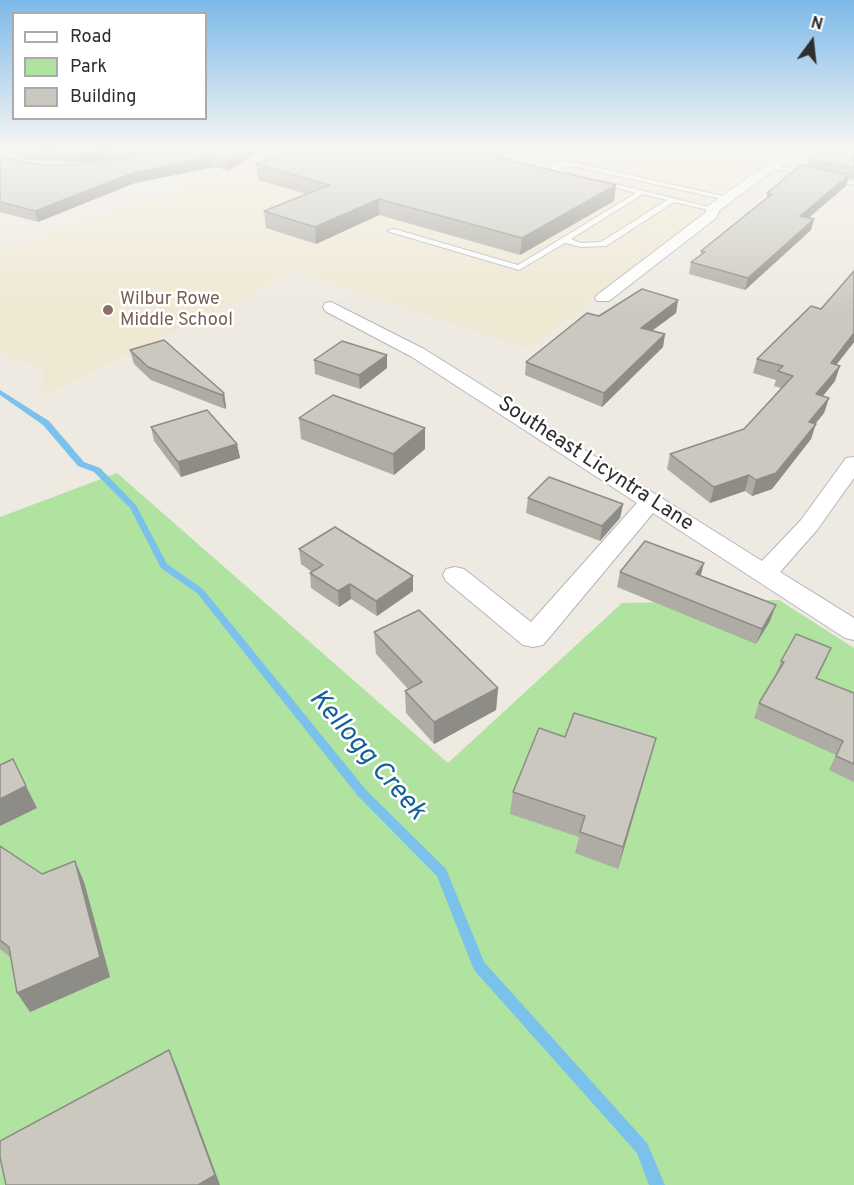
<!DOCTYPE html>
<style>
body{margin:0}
#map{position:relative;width:854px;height:1185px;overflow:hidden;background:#eeeae1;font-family:Overpass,sans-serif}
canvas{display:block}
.legend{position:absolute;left:12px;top:12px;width:195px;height:108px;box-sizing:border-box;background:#fff;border:2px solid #ababab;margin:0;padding:8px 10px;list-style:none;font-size:18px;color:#2e2e2e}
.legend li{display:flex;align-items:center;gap:12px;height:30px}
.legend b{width:30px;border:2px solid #ababab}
.north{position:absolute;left:782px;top:12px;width:60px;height:60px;-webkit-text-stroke:4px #fff;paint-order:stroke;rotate:15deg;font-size:16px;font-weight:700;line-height:24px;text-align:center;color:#2e2e2e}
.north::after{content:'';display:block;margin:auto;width:21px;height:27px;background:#2e2e2e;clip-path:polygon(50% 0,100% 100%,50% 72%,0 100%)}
</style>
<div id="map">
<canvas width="854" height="1185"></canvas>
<ul class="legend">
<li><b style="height:8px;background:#fff"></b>Road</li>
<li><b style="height:16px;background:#b0e2a0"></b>Park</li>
<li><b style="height:16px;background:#cac8bf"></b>Building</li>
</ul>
<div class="north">N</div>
</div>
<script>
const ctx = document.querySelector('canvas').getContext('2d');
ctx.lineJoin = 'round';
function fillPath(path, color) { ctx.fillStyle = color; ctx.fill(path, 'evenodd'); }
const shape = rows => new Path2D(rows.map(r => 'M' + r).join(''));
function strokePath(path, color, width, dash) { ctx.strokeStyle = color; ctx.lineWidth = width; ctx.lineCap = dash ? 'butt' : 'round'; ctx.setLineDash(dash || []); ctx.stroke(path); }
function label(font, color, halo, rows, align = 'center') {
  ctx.font = font + ' Overpass,sans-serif'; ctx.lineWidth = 5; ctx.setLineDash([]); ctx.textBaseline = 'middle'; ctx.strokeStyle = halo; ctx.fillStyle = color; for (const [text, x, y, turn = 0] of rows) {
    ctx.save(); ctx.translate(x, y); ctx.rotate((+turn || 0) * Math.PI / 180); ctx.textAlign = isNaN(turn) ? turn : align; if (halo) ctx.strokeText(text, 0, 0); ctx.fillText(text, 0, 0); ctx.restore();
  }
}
const education = shape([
 [289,149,783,149,695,210,707,214,529,349,295,271,43,396,40,390,45,371,37,366,11,358,0,351,0,252]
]);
const green = shape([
 [117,473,448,763,622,603,779,600,854,648,854,1185,0,1185,0,517]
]);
const stream = shape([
 [0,390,49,421,84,462,100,468,136,505,167,564,203,589,366,790,446,869,484,962,647,1143,665,1185,649,1185,637,1153,474,970,437,876,358,796,197,593,161,568,130,508,94,472,78,466,43,425,0,395,0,390]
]);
const lane = shape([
 [492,149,499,149,505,154,515,155,544,149,541,155,515,159,501,157,492,149],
 [560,162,577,163,731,198,727,200,577,167,557,168,577,176,575,179,556,173,549,167,560,162],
 [772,165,811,172,814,174,811,176,770,168,772,165],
 [830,176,854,181,854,185,828,179,830,176],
 [599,180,717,209,713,211,674,202,606,246,581,247,565,243,519,270,387,231,394,229,518,265,636,193,597,183,599,180],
 [643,194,667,200,601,242,581,243,571,239,643,194]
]);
const street = shape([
 [789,149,803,149,732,201,719,211,716,218,609,301,597,301,595,298,597,295,705,213,708,206,789,149],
 [331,302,424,349,762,561,801,520,846,458,854,457,854,478,817,530,780,572,854,618,854,640,845,638,653,513,543,645,533,647,523,645,446,581,443,575,446,569,455,567,464,569,531,622,637,503,412,357,325,311,323,307,325,303,331,302]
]);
const wall = shape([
 [0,149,148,149,124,158,80,163,25,160,0,150],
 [150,149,264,149,228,171,214,167,135,183,38,222,0,212,0,154,17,161,44,165,78,165,130,158],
 [298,149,488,149,488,152,503,155,503,159,614,201,520,255,379,215,316,244,266,228,264,211,307,194,258,180,256,164],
 [854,149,854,179,848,178,846,186,809,218,811,230,745,290,689,274,691,262,700,256,701,251,766,199,767,193,807,167,809,159],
 [854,271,854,342,836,365,835,381,823,396,829,398,824,413,815,424,811,439,772,489,752,496,745,491,710,503,667,469,670,454,744,429,781,388,774,386,776,380,753,373,757,359,821,309],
 [678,300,676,313,652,331,665,334,663,347,602,407,525,375,526,362],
 [130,350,224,393,226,407,225,409,151,380,134,364],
 [314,360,387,368,360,389,315,374],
 [299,418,425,449,394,475,301,439],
 [151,427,237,444,240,458,181,477,154,441],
 [528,498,623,504,620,518,600,541,526,513],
 [299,549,413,591,377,616,351,599,339,607,311,588,310,573,312,572,301,564],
 [620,572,701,576,770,621,756,644,617,587],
 [374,632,498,688,496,710,434,744,406,713,405,691,408,689,376,654],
 [831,648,817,678,854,693,854,782,829,770,836,755,754,718,759,703,776,674,781,661],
 [565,737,656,738,618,869,575,853,579,837,510,814,513,792],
 [0,846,42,874,75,861,84,882,110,977,30,1012,11,958,0,949]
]);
const shadedWall = shape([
 [110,149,148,149,124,158,80,163,78,153],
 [247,149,264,149,228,171,227,161],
 [212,157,214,167,135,183,38,222,35,211,133,173],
 [849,175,846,186,797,227,800,216],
 [616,185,614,201,520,255,522,238],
 [379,199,379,215,316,244,315,227],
 [814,219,811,230,745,290,748,278],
 [678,300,676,313,639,340,641,328],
 [854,333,854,342,826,378,831,363],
 [665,334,663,347,602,407,604,393],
 [387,355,387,368,360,389,359,375],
 [840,366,835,381,812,409,816,394],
 [224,393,226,407,225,409,222,395],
 [829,398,824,413,805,437,809,422],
 [816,424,811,439,772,489,752,496,756,480],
 [425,428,425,449,394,475,393,454],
 [237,444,240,458,181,477,178,462],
 [749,475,745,491,710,503,714,487],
 [623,504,620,518,600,541,602,526],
 [704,563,700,579,696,574],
 [413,576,413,591,377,616,376,601],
 [350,584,351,599,339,607,338,591],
 [776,605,770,621,756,644,762,629],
 [831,648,825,662,810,692,816,678],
 [498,688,496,710,434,744,434,722],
 [656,738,650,760,618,869,623,847],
 [26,786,37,808,0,826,0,799],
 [75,861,84,882,110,977,30,1012,17,993],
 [169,1050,177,1068,220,1185,198,1185]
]);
const building = shape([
 [20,149,110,149,78,153,20,149],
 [150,149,247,149,227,161,212,157,133,173,35,211,0,202,0,154,17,161,44,165,78,165,130,158,150,149],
 [298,149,481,149,480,150,503,155,498,158,616,185,522,238,379,199,315,227,264,211,330,185,256,164,298,149],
 [824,149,854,149,854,168,809,159,824,149],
 [801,165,849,175,800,216,814,219,748,278,691,262,705,252,701,251,772,194,767,193,801,165],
 [854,271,854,333,831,363,840,366,816,394,829,398,809,422,816,424,776,473,756,480,749,475,714,487,670,454,744,429,793,376,778,371,783,366,757,359,811,306,821,309,854,271],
 [642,289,678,300,641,328,665,334,604,393,526,362,587,313,599,316,642,289],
 [164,340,224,393,222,395,148,367,130,350,164,340],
 [342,341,387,355,359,375,314,360,342,341],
 [333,395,425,428,393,454,299,418,333,395],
 [207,410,237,444,178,462,151,427,207,410],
 [549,477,623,504,602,526,528,498,549,477],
 [335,527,413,576,376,601,350,584,338,591,310,573,323,565,299,549,335,527],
 [645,541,704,563,696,574,776,605,762,629,620,572,645,541],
 [419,610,498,688,434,722,405,691,422,682,374,632,419,610],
 [796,634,831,648,816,678,854,693,854,764,836,756,843,741,759,703,784,662,781,661,796,634],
 [574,713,656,738,623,847,580,832,585,816,513,792,539,728,565,737,574,713],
 [13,759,26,786,0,799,0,765,13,759],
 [0,846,42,874,75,861,100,957,17,993,9,947,0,940,0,846],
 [169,1050,215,1175,198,1185,6,1185,0,1157,0,1141,169,1050]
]);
const markers = [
 [108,310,6,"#8d6e63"]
];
const farEducationnames = [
 ["Wilbur Rowe",120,300],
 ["Middle School",120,321]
];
const streetNames = [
 ["Southeast Licyntra Lane",595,465,33]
];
const nearWaternames = [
 ["Kellogg Creek",366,756,49]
];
fillPath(education, '#efe8d2');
fillPath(green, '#b0e2a0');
fillPath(stream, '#7ac1eb');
strokePath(lane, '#b4b6c0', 2);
strokePath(street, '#b4b6c0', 2);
fillPath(lane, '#fff');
fillPath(street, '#fff');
fillPath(wall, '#aeaca4');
fillPath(shadedWall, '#8d8c86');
fillPath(building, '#cac8bf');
strokePath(building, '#8d8c86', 1.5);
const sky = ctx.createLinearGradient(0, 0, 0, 315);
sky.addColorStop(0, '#7cb9e9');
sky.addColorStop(0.47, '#f7f6f2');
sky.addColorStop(1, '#f7f6f200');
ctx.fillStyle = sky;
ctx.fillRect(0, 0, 854, 315);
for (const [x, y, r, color] of markers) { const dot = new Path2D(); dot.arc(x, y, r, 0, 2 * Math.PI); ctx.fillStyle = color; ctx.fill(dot); strokePath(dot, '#fff', 2); }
label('18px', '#785e54', '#fff', farEducationnames, 'left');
label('21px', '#2e2e2e', '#fff', streetNames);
label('italic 27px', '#135f9c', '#fff', nearWaternames);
</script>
